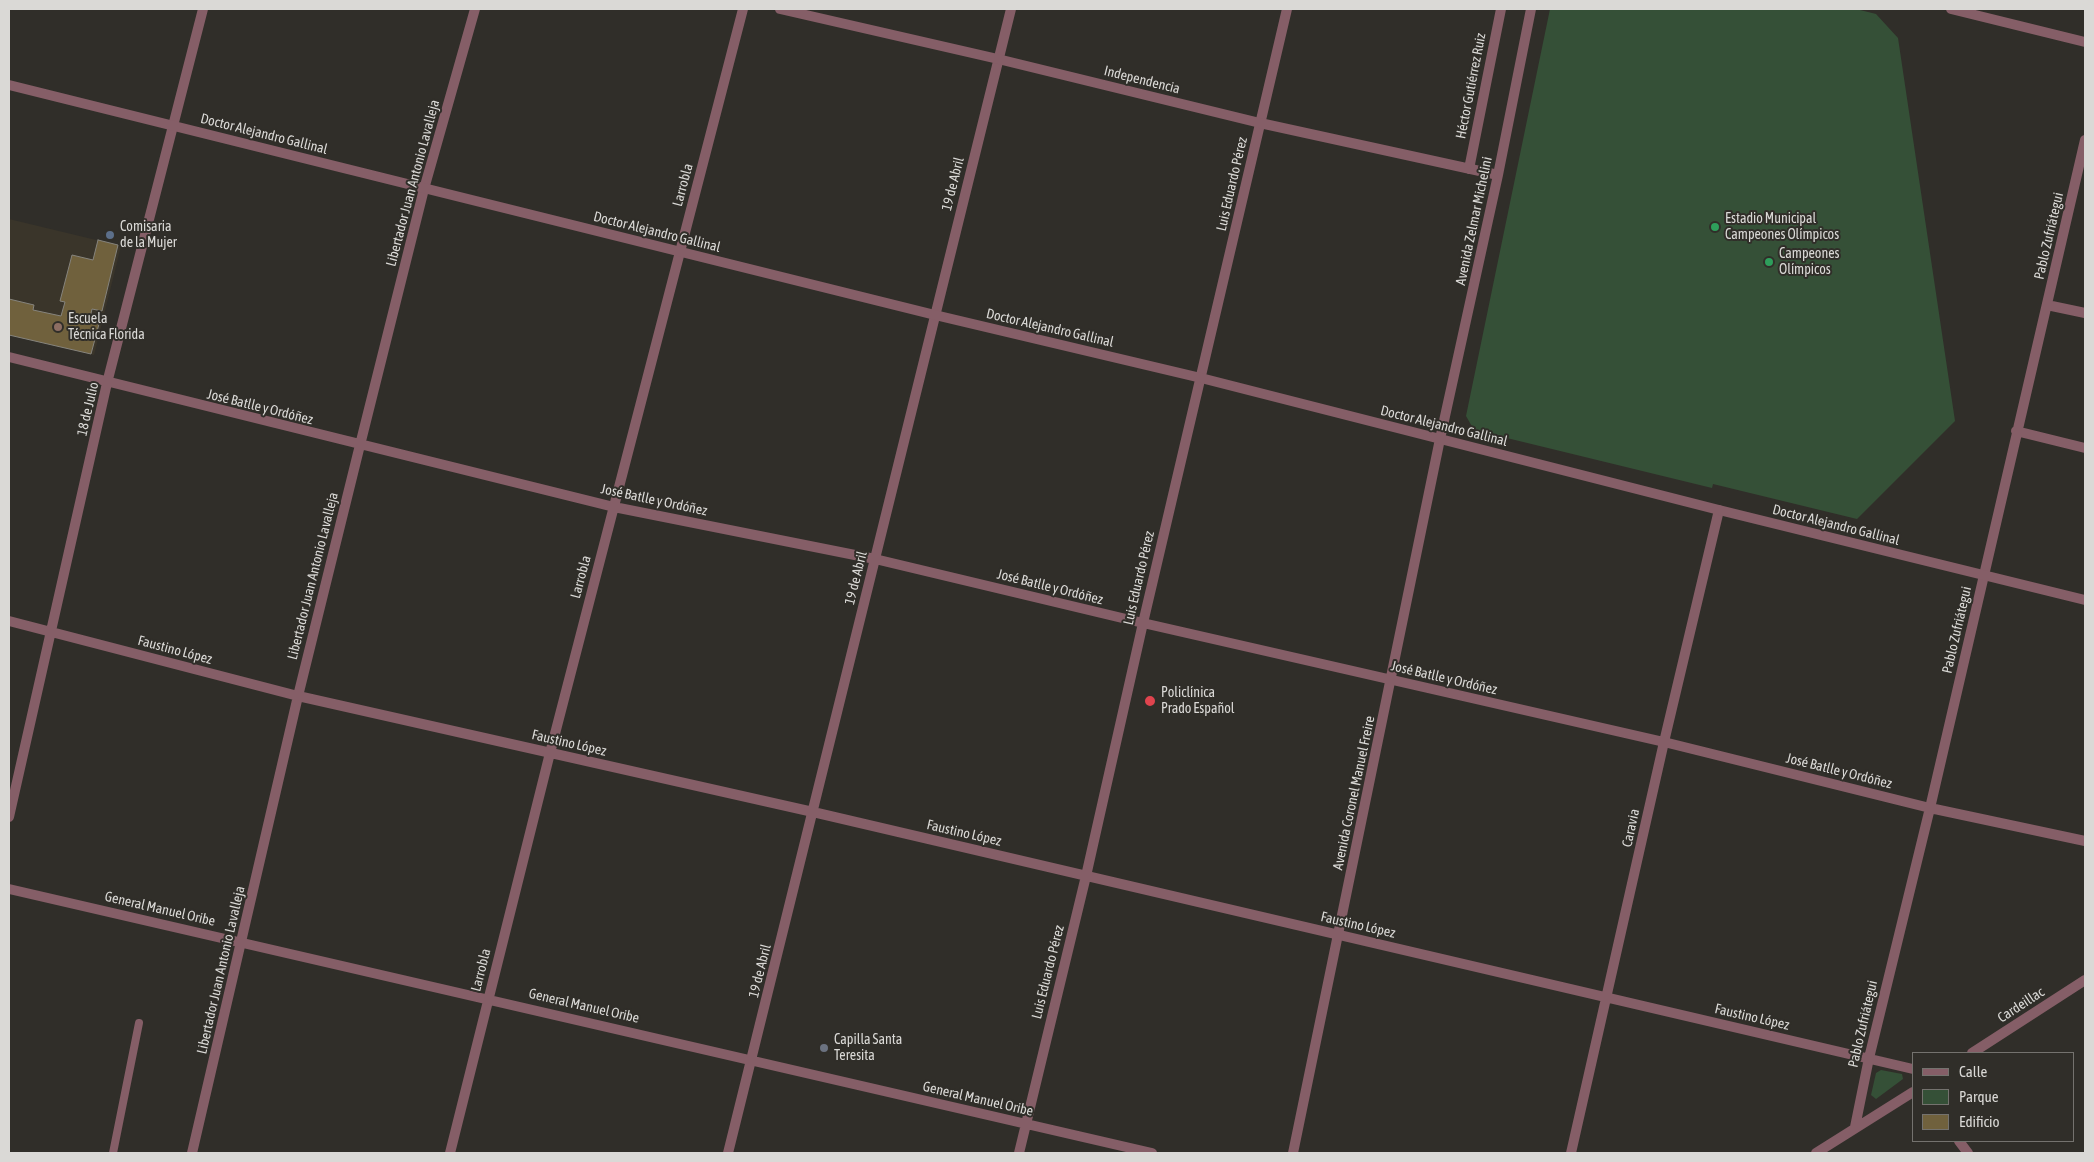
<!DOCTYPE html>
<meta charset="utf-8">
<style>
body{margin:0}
#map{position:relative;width:2094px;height:1162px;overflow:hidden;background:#302e29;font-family:"Asap Condensed",sans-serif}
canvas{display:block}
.frame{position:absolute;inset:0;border:10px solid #dad9d6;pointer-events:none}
.legend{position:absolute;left:1912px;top:1052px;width:162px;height:90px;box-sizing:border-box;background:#302e29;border:1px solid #74726e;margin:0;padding:6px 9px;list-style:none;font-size:15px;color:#dad9d6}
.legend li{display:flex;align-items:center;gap:10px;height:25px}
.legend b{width:25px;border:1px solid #74726e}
</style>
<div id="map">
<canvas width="2094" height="1162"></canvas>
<div class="frame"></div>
<ul class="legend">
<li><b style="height:6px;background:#855e67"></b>Calle</li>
<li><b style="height:14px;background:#355037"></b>Parque</li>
<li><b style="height:14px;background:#70613d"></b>Edificio</li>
</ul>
</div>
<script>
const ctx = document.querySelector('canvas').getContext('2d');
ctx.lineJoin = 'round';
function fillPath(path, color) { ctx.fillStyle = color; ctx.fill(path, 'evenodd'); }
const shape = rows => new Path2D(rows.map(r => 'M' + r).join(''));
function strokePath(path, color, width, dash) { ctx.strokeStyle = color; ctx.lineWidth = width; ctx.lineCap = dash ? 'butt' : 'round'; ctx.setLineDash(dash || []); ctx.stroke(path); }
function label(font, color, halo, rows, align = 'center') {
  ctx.font = font + ' "Asap Condensed",sans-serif'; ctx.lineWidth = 4; ctx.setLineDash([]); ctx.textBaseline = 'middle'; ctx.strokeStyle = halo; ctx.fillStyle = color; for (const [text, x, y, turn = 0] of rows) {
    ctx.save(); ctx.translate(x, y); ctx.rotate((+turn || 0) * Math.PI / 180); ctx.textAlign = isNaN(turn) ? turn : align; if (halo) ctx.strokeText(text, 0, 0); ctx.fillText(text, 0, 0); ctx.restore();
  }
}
const built = shape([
 [9,219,121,246,94,355,9,335]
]);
const green = shape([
 [1550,9,1856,9,1876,14,1898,38,1955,421,1857,519,1713,484,1712,488,1474,430,1466,416],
 [1881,1070,1902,1074,1903,1079,1876,1099,1871,1095,1876,1073]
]);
const building = shape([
 [98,240,118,245,102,311,92,309,89,322,99,324,91,354,9,335,9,299,34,305,33,310,61,316,65,302,60,301,72,255,93,260,98,240]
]);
const service = shape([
 [113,1153,139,1023]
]);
const minor = shape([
 [1951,9,2085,42],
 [2047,305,2085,313],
 [9,357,614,507,875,559,1143,623,1664,742,1930,808,2085,841],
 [2016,431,2085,448],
 [9,621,298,696,813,812,1913,1069],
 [9,817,107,383,203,9],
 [9,889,1152,1153],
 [1972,1053,2085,980],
 [1855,1127,1869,1058,1930,808,2085,140],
 [1959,1141,1968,1153],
 [192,1153,298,696,360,445,424,189,475,9],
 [450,1153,550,753,743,9],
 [728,1153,1011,9],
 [1019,1153,1086,876,1143,623,1287,9],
 [1293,1153,1440,439],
 [1571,1153,1664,742,1719,510],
 [1816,1153,1913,1092]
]);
const tertiary = shape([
 [780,9,998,59,1260,123,1498,175],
 [9,85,935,315,1201,378,1719,510,2085,600],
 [1469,169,1501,9],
 [1440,439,1498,175,1531,9]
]);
const markers = [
 [1715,227,5,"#2e9e5b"],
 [110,235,5,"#5c6f8a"],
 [1769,262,5,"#2e9e5b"],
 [58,327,5,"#8d6e63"],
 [1150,701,6,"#e0444e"],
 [824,1048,5,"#6b7280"]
];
const streetNames = [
 ["Independencia",1142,80,14],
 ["Héctor Gutiérrez Ruiz",1471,86,-79],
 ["Doctor Alejandro Gallinal",264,134,14],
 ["Libertador Juan Antonio Lavalleja",413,183,-75],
 ["19 de Abril",953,184,-76],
 ["Luis Eduardo Pérez",1232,184,-77],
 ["Larrobla",683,185,-75],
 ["Avenida Zelmar Michelini",1474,221,-78],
 ["Doctor Alejandro Gallinal",657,232,14],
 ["Pablo Zufriátegui",2049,236,-77],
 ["Doctor Alejandro Gallinal",1050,328,13],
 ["José Batlle y Ordóñez",260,407,14],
 ["18 de Julio",88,409,-77],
 ["Doctor Alejandro Gallinal",1444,426,14],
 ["José Batlle y Ordóñez",654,500,12],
 ["Doctor Alejandro Gallinal",1836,525,14],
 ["Libertador Juan Antonio Lavalleja",313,576,-76],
 ["Larrobla",581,577,-75],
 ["19 de Abril",856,578,-76],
 ["Luis Eduardo Pérez",1139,578,-77],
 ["José Batlle y Ordóñez",1050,587,14],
 ["Pablo Zufriátegui",1957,630,-77],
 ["Faustino López",175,650,15],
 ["José Batlle y Ordóñez",1444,678,13],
 ["Faustino López",569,743,13],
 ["José Batlle y Ordóñez",1839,771,14],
 ["Avenida Coronel Manuel Freire",1354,793,-78],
 ["Caravia",1631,828,-78],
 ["Faustino López",964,833,13],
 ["General Manuel Oribe",160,909,13],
 ["Faustino López",1358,925,13],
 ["Libertador Juan Antonio Lavalleja",221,970,-77],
 ["Larrobla",481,970,-76],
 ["19 de Abril",760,971,-76],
 ["Luis Eduardo Pérez",1048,972,-76],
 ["Cardeillac",2021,1005,-33],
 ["General Manuel Oribe",584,1006,13],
 ["Faustino López",1752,1017,13],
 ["Pablo Zufriátegui",1863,1024,-77],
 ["General Manuel Oribe",978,1099,13]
];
const poiNames = [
 ["Estadio Municipal",1725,219],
 ["Campeones Olímpicos",1725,235],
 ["Comisaria",120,227],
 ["de la Mujer",120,243],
 ["Campeones",1779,254],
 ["Olímpicos",1779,270],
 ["Escuela",68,319],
 ["Técnica Florida",68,335],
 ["Policlínica",1161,693],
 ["Prado Español",1161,709],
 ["Capilla Santa",834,1040],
 ["Teresita",834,1056]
];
fillPath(built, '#3a352a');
fillPath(green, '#355037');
fillPath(building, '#70613d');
strokePath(building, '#86847d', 1);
strokePath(service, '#855e67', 8);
strokePath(minor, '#855e67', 10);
strokePath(tertiary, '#855e67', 10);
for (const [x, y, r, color] of markers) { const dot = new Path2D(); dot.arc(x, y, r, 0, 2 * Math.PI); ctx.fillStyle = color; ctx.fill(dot); strokePath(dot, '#302e29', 2); }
label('14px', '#dad9d6', '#302e29', streetNames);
label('14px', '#dad9d6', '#302e29', poiNames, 'left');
</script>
